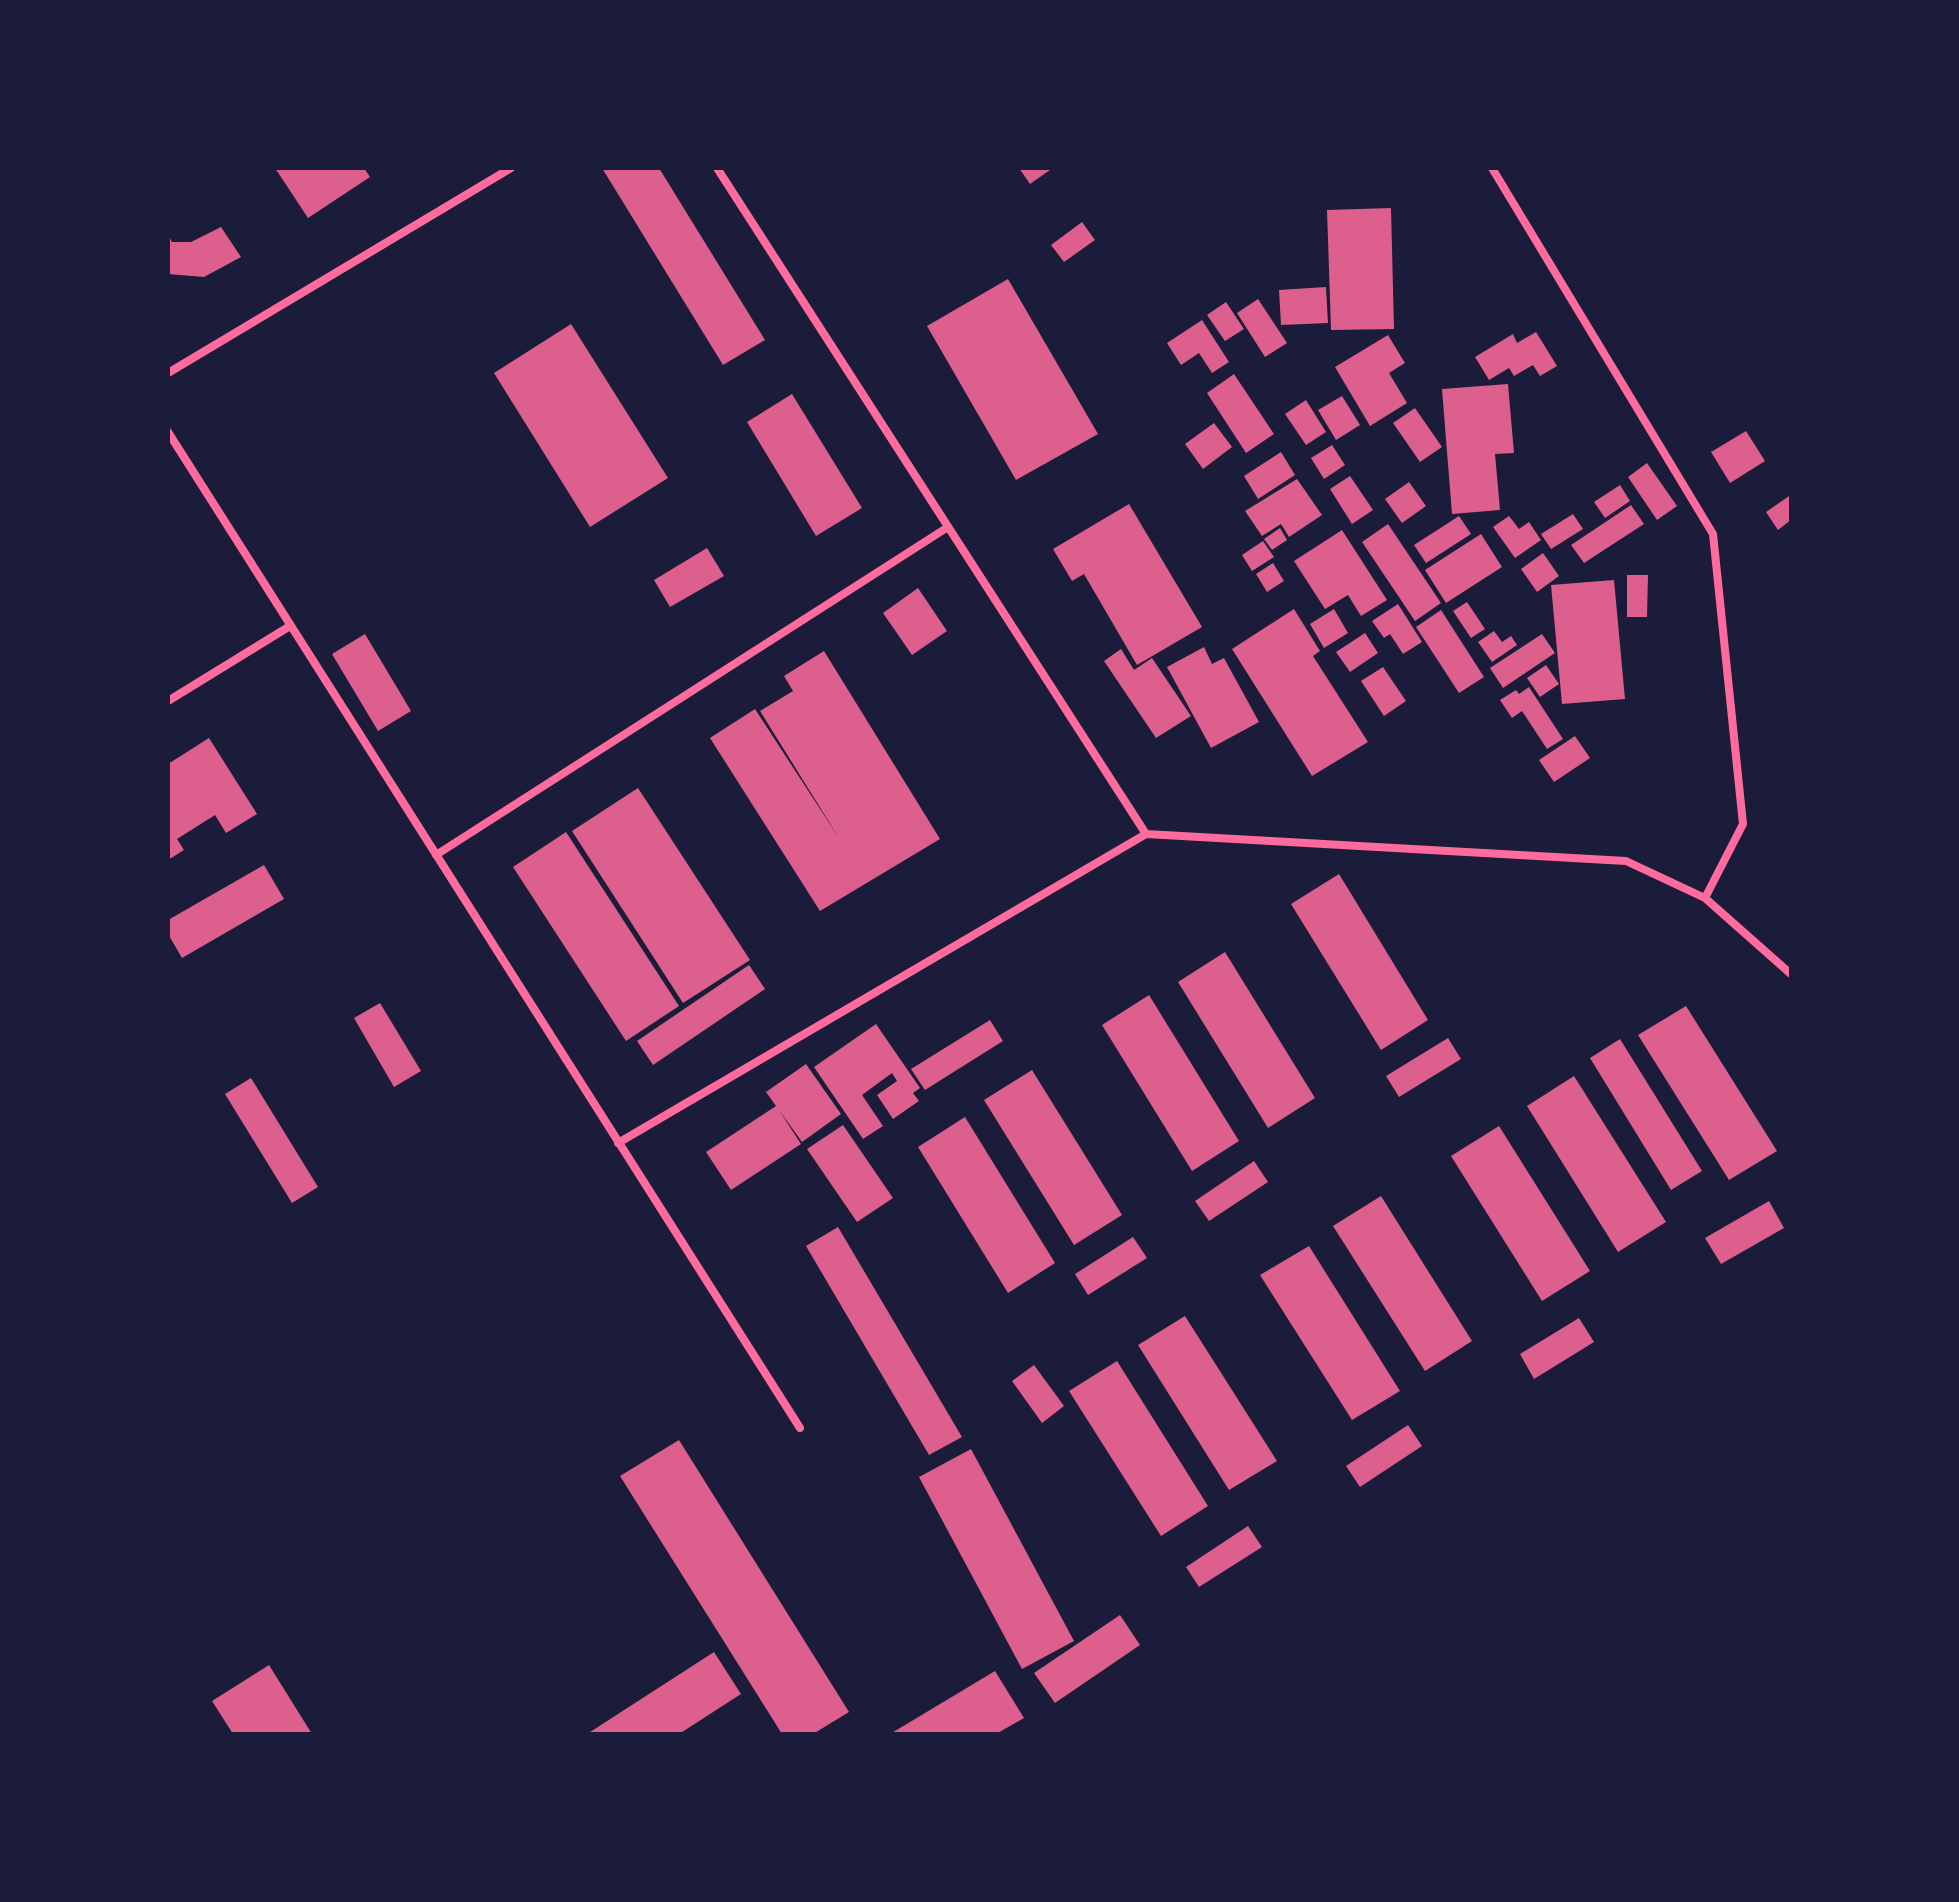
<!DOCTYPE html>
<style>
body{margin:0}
#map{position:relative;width:1959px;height:1902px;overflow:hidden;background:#1b1b3a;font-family:"Libre Baskerville",serif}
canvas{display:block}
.frame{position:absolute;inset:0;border:170px solid #1b1b3a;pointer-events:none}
</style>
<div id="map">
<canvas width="1959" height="1902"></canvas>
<div class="frame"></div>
</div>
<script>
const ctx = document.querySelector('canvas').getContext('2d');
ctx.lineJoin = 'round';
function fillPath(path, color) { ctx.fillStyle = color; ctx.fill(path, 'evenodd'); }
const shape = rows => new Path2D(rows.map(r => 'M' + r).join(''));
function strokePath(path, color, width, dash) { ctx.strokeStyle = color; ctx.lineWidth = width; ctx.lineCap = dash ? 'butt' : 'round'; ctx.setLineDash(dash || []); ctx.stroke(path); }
const building = shape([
 [275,168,364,168,370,177,308,218],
 [602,168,659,168,765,340,723,365],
 [1019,168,1048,168,1050,170,1030,184],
 [1391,208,1394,329,1331,330,1327,210],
 [1082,222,1095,240,1064,262,1051,245],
 [221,227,241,257,204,277,168,274,168,235,172,242,191,242],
 [1008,279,1098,434,1016,480,927,326],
 [1326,287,1328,323,1281,325,1279,290],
 [1258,299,1287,343,1265,357,1237,313],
 [1226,302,1244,329,1225,341,1207,315],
 [1202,320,1229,362,1212,373,1199,353,1181,365,1167,343],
 [571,324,668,478,590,527,494,373],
 [1536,332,1557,366,1540,376,1533,365,1514,376,1509,368,1489,380,1475,357,1513,334,1517,343],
 [1388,335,1405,363,1389,373,1407,403,1370,426,1335,367],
 [1234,374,1274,434,1246,453,1207,393],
 [1508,384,1514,453,1495,454,1500,510,1452,514,1442,389],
 [792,394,862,508,816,536,747,422],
 [1342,396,1360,425,1336,440,1318,410],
 [1306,400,1326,432,1306,445,1285,414],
 [1415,408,1442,447,1420,462,1393,423],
 [1214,423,1232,447,1203,469,1185,444],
 [1746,431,1765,461,1730,483,1711,452],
 [1332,445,1345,465,1324,479,1311,458],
 [1281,452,1295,475,1258,499,1244,476],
 [1647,463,1677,506,1657,520,1628,477],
 [1350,476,1373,510,1352,524,1330,489],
 [1297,479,1322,515,1289,537,1281,524,1262,536,1245,511],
 [1409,482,1426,506,1402,523,1385,499],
 [1620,485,1630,501,1605,518,1594,502],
 [1792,494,1792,519,1778,530,1766,512],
 [1129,504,1202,627,1137,665,1084,574,1072,581,1053,549],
 [1631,505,1644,524,1584,563,1571,545],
 [1573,514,1583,529,1551,549,1541,534],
 [1459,516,1471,534,1426,563,1414,545],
 [1509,516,1519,529,1529,522,1541,540,1515,558,1493,527],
 [1388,524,1441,603,1415,621,1362,542],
 [1280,528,1287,540,1272,550,1264,539],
 [1342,530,1387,600,1361,616,1348,595,1325,609,1294,561],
 [1481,534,1502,567,1446,603,1425,570],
 [1263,541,1274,557,1252,571,1242,555],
 [707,548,724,576,670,607,654,580],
 [1543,553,1559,576,1537,592,1521,569],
 [1273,563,1284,581,1267,592,1256,574],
 [1627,575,1648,575,1647,617,1627,617],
 [1614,580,1625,699,1562,704,1551,585],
 [918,588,947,631,912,655,883,613],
 [1467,602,1485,629,1471,638,1453,611],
 [1398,604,1422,642,1403,654,1390,634,1384,638,1372,621],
 [1294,609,1320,651,1313,656,1368,742,1312,776,1232,649],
 [1334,609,1348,633,1324,648,1310,624],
 [1441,610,1484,677,1459,693,1416,627],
 [1494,631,1502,642,1511,636,1517,645,1492,662,1478,642],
 [1365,633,1378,653,1350,672,1336,652],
 [365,634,411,711,378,731,332,654],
 [1542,634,1555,653,1503,688,1490,668],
 [1204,647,1212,664,1224,658,1259,722,1211,748,1167,667],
 [1121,649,1134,670,1152,658,1191,716,1156,738,1104,661],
 [824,651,940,839,820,911,710,738,755,709,839,838,760,711,793,691,784,676],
 [1546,665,1559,684,1540,697,1527,678],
 [1383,667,1406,701,1384,716,1361,681],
 [1529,687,1563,739,1547,749,1522,711,1512,718,1500,700,1516,690,1519,694],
 [1575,736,1590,758,1554,782,1539,760],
 [209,738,257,814,226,833,215,815,177,839,184,850,168,860,168,764],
 [638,788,750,960,683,1003,572,831],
 [566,832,679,1006,626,1041,513,867],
 [264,865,284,899,182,958,168,934,168,920],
 [1339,874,1428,1020,1381,1050,1291,904],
 [1225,952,1315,1098,1268,1128,1178,982],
 [749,965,765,989,653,1065,637,1041],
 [1149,995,1239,1141,1192,1171,1102,1025],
 [380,1003,421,1071,394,1087,354,1018],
 [1686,1006,1777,1151,1729,1180,1638,1035],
 [990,1020,1003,1041,925,1090,911,1069],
 [876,1024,920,1088,913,1093,919,1101,893,1119,877,1095,897,1081,892,1073,862,1095,883,1126,863,1139,814,1067],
 [1448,1038,1461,1059,1399,1097,1386,1076],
 [1620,1039,1702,1171,1671,1190,1590,1058],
 [806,1064,841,1114,802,1142,779,1110,801,1144,731,1190,706,1152,776,1106,766,1092],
 [1032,1070,1122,1215,1074,1245,984,1100],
 [1574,1076,1666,1222,1618,1252,1527,1106],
 [251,1078,318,1187,292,1203,225,1094],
 [965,1117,1055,1263,1008,1293,918,1147],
 [843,1125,893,1198,857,1222,807,1149],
 [1499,1126,1590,1271,1542,1301,1451,1156],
 [1254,1161,1268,1182,1209,1221,1195,1201],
 [1381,1196,1472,1341,1425,1371,1333,1226],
 [1769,1201,1784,1228,1721,1264,1705,1238],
 [838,1227,962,1437,929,1455,806,1246],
 [1133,1237,1147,1258,1088,1295,1075,1274],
 [1309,1246,1400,1391,1352,1420,1260,1275],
 [1185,1316,1277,1461,1229,1490,1138,1345],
 [1579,1318,1594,1342,1534,1379,1520,1354],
 [1117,1361,1208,1506,1161,1536,1069,1391],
 [1034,1365,1064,1406,1042,1423,1012,1381],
 [1408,1425,1422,1446,1360,1487,1346,1466],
 [679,1440,849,1712,813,1734,782,1734,620,1476],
 [971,1449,1074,1641,1022,1669,919,1477],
 [1248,1526,1262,1547,1199,1587,1186,1567],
 [1120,1615,1140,1645,1055,1703,1034,1673],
 [714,1652,741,1694,679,1734,587,1734],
 [269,1665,312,1734,233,1734,212,1701],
 [995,1671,1024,1718,996,1734,890,1734]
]);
const service = shape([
 [717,168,1146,834],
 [1492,168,1713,534,1743,824,1705,898],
 [168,373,511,168],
 [168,432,800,1428],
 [168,701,290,626],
 [436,855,948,527],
 [618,1143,1146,834,1626,861,1705,898,1792,975]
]);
fillPath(building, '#dd5f8e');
strokePath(service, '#ff6b9d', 8);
</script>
